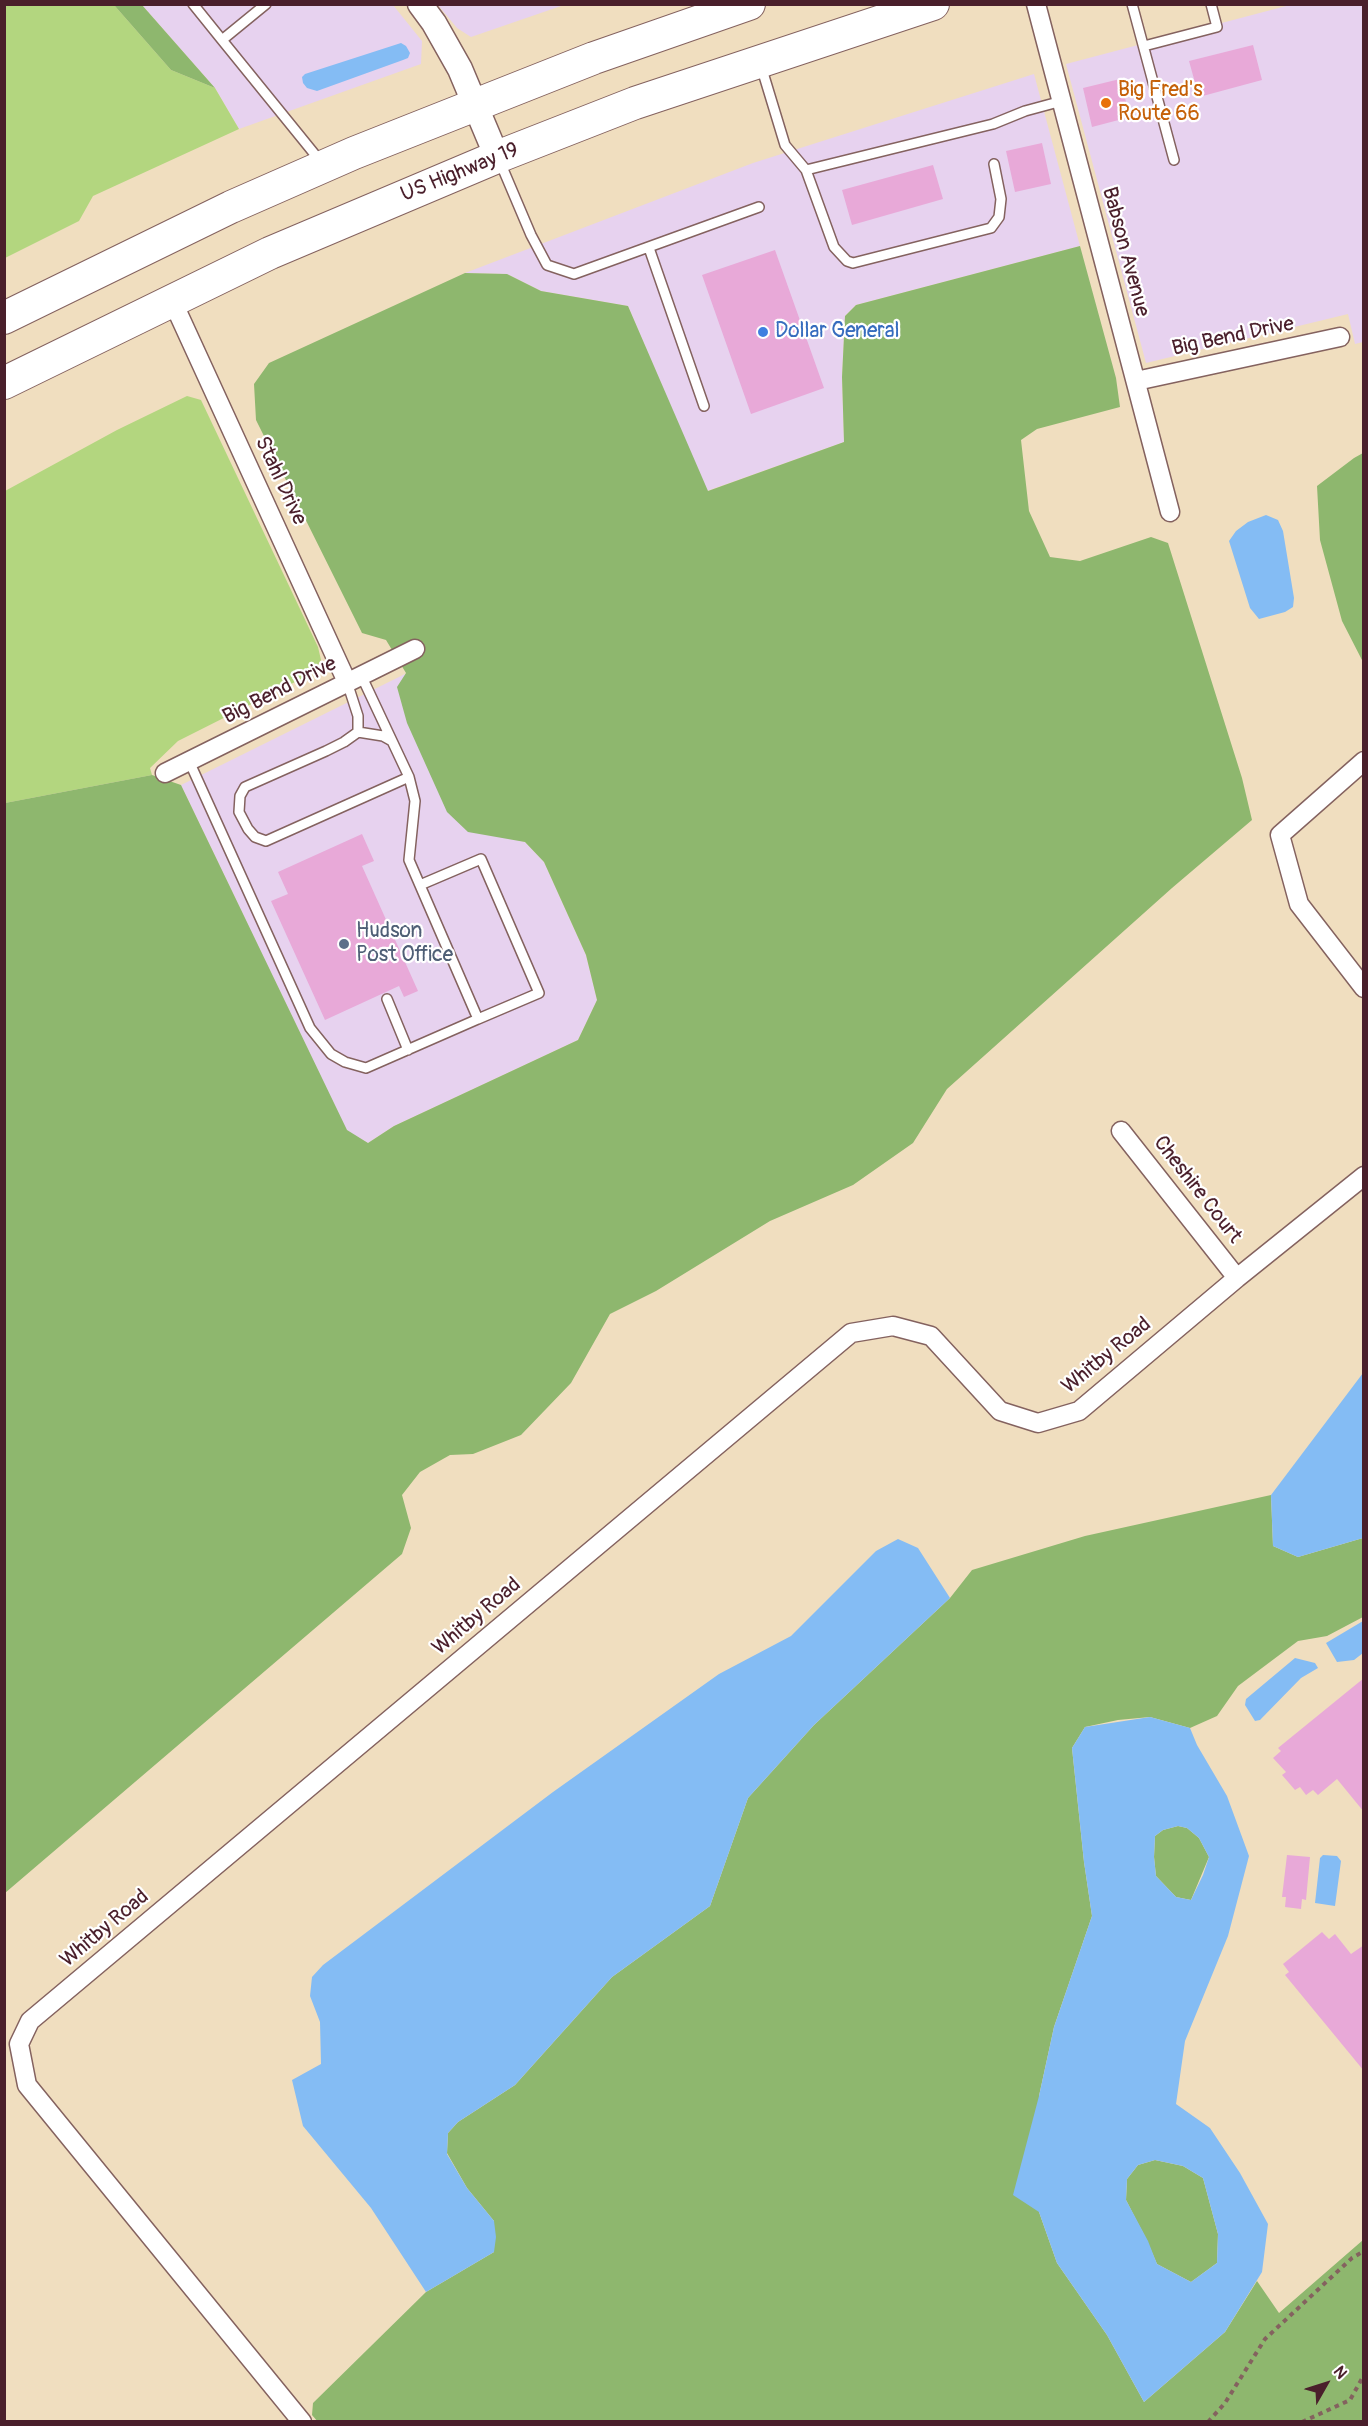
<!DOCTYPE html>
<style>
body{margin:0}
#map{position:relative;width:1368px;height:2426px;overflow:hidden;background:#f0debf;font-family:Pangolin,sans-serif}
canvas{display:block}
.frame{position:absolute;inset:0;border:6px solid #4a1f2b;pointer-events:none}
.north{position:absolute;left:1296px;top:2354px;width:60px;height:60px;-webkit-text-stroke:4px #fff;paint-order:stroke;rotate:51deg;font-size:16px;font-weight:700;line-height:24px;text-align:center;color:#4a1f2b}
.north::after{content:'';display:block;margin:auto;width:21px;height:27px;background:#4a1f2b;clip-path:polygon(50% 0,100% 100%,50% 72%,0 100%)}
</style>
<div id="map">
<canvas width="1368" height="2426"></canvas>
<div class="frame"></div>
<div class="north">N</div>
</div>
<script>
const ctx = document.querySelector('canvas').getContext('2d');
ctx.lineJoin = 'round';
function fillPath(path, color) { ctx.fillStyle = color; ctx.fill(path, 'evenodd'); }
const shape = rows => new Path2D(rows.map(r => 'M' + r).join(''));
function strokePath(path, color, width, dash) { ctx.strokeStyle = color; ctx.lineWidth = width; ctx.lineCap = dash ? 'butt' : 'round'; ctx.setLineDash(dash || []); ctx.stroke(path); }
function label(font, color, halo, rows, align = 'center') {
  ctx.font = font + ' Pangolin,sans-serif'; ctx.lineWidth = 4.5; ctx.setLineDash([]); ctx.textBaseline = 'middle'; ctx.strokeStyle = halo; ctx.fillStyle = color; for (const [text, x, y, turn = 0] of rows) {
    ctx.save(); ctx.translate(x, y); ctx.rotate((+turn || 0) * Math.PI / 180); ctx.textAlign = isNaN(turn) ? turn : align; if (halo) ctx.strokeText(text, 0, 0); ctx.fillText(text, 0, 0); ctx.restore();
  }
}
const built = shape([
 [142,5,393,5,422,41,421,64,239,129,215,88],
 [438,5,564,5,471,37,457,28],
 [1290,5,1363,5,1363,342,1355,344,1348,314,1146,363,1066,64],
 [1034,74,1080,246,856,305,845,316,842,377,844,442,707,491,628,306,541,291,507,274,465,273,753,163],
 [407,673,501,836,525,842,544,862,586,955,597,1000,578,1040,394,1126,368,1143,347,1131,181,785]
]);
const green = shape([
 [5,5,114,5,171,70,215,88,239,129,93,196,79,221,5,258],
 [187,396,201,400,318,647,321,660,313,673,178,741,150,768,152,775,5,803,5,491,117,430]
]);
const forest = shape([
 [114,5,142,5,215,88,171,70],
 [1080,246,1116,378,1120,407,1037,429,1021,440,1029,511,1050,557,1080,561,1151,537,1168,543,1242,778,1252,820,1172,888,947,1089,913,1143,853,1185,770,1221,656,1291,610,1314,571,1383,521,1435,473,1454,450,1455,420,1472,402,1495,411,1528,402,1554,5,1893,5,803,152,775,181,785,347,1130,368,1143,394,1126,578,1040,597,1000,586,955,544,862,525,842,468,832,447,812,407,723,397,687,406,673,386,640,362,633,256,420,254,384,269,363,465,273,507,274,541,291,628,306,708,491,844,442,842,377,845,316,856,305],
 [1363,453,1363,662,1342,621,1320,540,1317,486,1354,458],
 [1271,1495,1273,1546,1298,1557,1363,1538,1363,1617,1327,1636,1298,1641,1238,1686,1217,1716,1190,1728,1150,1717,1118,1720,1085,1727,1072,1748,1084,1862,1092,1916,1054,2027,1039,2096,1039,2212,1057,2263,1107,2335,1144,2402,1225,2332,1257,2281,1279,2313,1363,2240,1363,2421,318,2422,312,2415,313,2403,426,2292,494,2252,494,2221,467,2188,447,2153,448,2133,458,2122,515,2085,612,1977,710,1906,748,1798,814,1725,950,1598,972,1570,1085,1536],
 [1178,1826,1187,1828,1199,1838,1209,1857,1191,1900,1176,1897,1156,1876,1154,1857,1155,1836,1163,1830],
 [1155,2160,1183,2166,1203,2178,1218,2234,1217,2263,1191,2282,1157,2264,1147,2241,1126,2200,1127,2179,1138,2165]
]);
const water = shape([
 [401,43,406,46,410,53,408,58,403,60,317,91,307,88,303,83,302,77,305,74],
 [1266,515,1278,520,1283,531,1294,598,1293,607,1285,612,1259,619,1250,608,1229,541,1236,531,1248,522],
 [1363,1373,1363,1538,1298,1557,1273,1546,1271,1495],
 [898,1539,918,1548,950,1598,814,1725,748,1798,710,1906,612,1977,515,2085,458,2122,448,2133,447,2154,467,2188,494,2221,496,2237,494,2252,426,2292,371,2208,303,2126,292,2080,321,2064,320,2022,310,1996,312,1977,323,1965,553,1792,719,1674,791,1636,876,1551],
 [1363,1621,1363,1653,1354,1660,1337,1662,1326,1643],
 [1295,1658,1315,1663,1318,1668,1301,1678,1260,1720,1255,1721,1245,1705,1246,1699],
 [1150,1717,1190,1728,1197,1745,1227,1796,1249,1856,1228,1936,1185,2041,1176,2104,1210,2128,1240,2173,1268,2224,1262,2272,1225,2332,1144,2402,1107,2335,1057,2263,1039,2212,1013,2195,1039,2096,1054,2027,1092,1916,1084,1862,1072,1748,1085,1727],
 [1178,1826,1187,1828,1199,1838,1209,1857,1203,1875,1191,1900,1176,1897,1156,1876,1154,1857,1155,1836,1163,1830],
 [1155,2160,1183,2166,1203,2178,1218,2234,1217,2263,1191,2282,1157,2264,1148,2241,1126,2200,1127,2179,1138,2165],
 [1323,1855,1337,1856,1341,1861,1335,1906,1315,1903,1320,1858]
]);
const building = shape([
 [1253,45,1262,80,1199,97,1189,61],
 [1120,79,1130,117,1092,127,1083,88],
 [1042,143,1051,184,1015,192,1006,151],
 [933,165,943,199,852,225,842,190],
 [775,250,824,388,751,414,702,275],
 [362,834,374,861,362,866,418,991,404,997,399,986,325,1020,271,901,288,894,278,872],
 [1364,1678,1364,1812,1337,1779,1318,1795,1313,1790,1306,1795,1300,1787,1295,1790,1282,1775,1286,1772,1273,1758,1281,1751,1278,1748],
 [1287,1855,1310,1857,1306,1900,1302,1899,1301,1909,1285,1907,1286,1897,1282,1897],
 [1322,1932,1329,1939,1335,1934,1351,1954,1364,1945,1364,2071,1285,1975,1289,1972,1283,1964]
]);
const path = shape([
 [1208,2422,1225,2403,1265,2339,1352,2258,1364,2251],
 [1302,2422,1350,2400,1364,2375]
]);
const service = shape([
 [193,4,222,40],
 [266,4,222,40,321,162],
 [1132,4,1174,160],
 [1144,46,1217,27,1211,4],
 [761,66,785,145,806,170,993,124,1025,111,1062,101],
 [500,162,531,235,547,265,574,274,759,207],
 [806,170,834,247,847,261,853,263,991,228,999,217,1001,199,994,164],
 [649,248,704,406],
 [347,682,358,716,358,732,344,742,326,751,245,787,240,796,239,812,248,829,255,837,266,841,409,777],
 [358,732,383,736,392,741],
 [189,761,310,1028,331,1054,345,1062,366,1068,478,1019,409,860,415,801,409,777,361,675],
 [420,885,481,859,539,993,478,1019],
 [387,999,408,1050]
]);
const minor = shape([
 [1036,4,1170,512],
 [172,300,347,682],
 [1136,381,1340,337],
 [1364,761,1280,835,1299,904,1364,988],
 [165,773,415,649],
 [1121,1131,1237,1278],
 [302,2422,27,2085,19,2044,30,2021,851,1333,893,1326,931,1336,1000,1411,1038,1423,1079,1411,1237,1278,1364,1176]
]);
const tertiary = shape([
 [420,4,434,23,460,69,497,157]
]);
const trunk = shape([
 [4,318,231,207,354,153,594,58,749,4],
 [4,383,270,253,497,157,635,103,933,4]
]);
const markers = [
 [1106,103,6,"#e8710a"],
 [763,332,6,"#3f7fe0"],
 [344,944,6,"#5c6f8a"]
];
const foodNames = [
 ["Big Fred's",1118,91],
 ["Route 66",1118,115]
];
const streetNames = [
 ["US Highway 19",460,173,-22],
 ["Babson Avenue",1125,252,75],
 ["Big Bend Drive",1233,337,-12],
 ["Stahl Drive",280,481,65],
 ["Big Bend Drive",280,691,-27],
 ["Cheshire Court",1197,1190,52],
 ["Whitby Road",1107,1356,-39],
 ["Whitby Road",477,1617,-40],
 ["Whitby Road",105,1929,-40]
];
const shopNames = [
 ["Dollar General",775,332]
];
const serviceNames = [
 ["Hudson",356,932],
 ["Post Office",356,956]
];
fillPath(built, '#e7d2ef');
fillPath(green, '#b3d67f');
fillPath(forest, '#8eb76e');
fillPath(water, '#84bcf4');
fillPath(building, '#e8a9d8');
strokePath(service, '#84625f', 12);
strokePath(minor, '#84625f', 21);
strokePath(tertiary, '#84625f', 27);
strokePath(trunk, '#84625f', 34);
strokePath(path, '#84625f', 4, [4.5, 4.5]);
strokePath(service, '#fff', 9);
strokePath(minor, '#fff', 18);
strokePath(tertiary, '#fff', 24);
strokePath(trunk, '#fff', 32);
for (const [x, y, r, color] of markers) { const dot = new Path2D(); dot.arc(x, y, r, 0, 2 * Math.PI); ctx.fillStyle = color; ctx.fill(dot); strokePath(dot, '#fff', 2); }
label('21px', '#c56008', '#fff', foodNames, 'left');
label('21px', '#4a1f2b', '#fff', streetNames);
label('21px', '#366cbe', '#fff', shopNames, 'left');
label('21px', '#4e5e75', '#fff', serviceNames, 'left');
</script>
